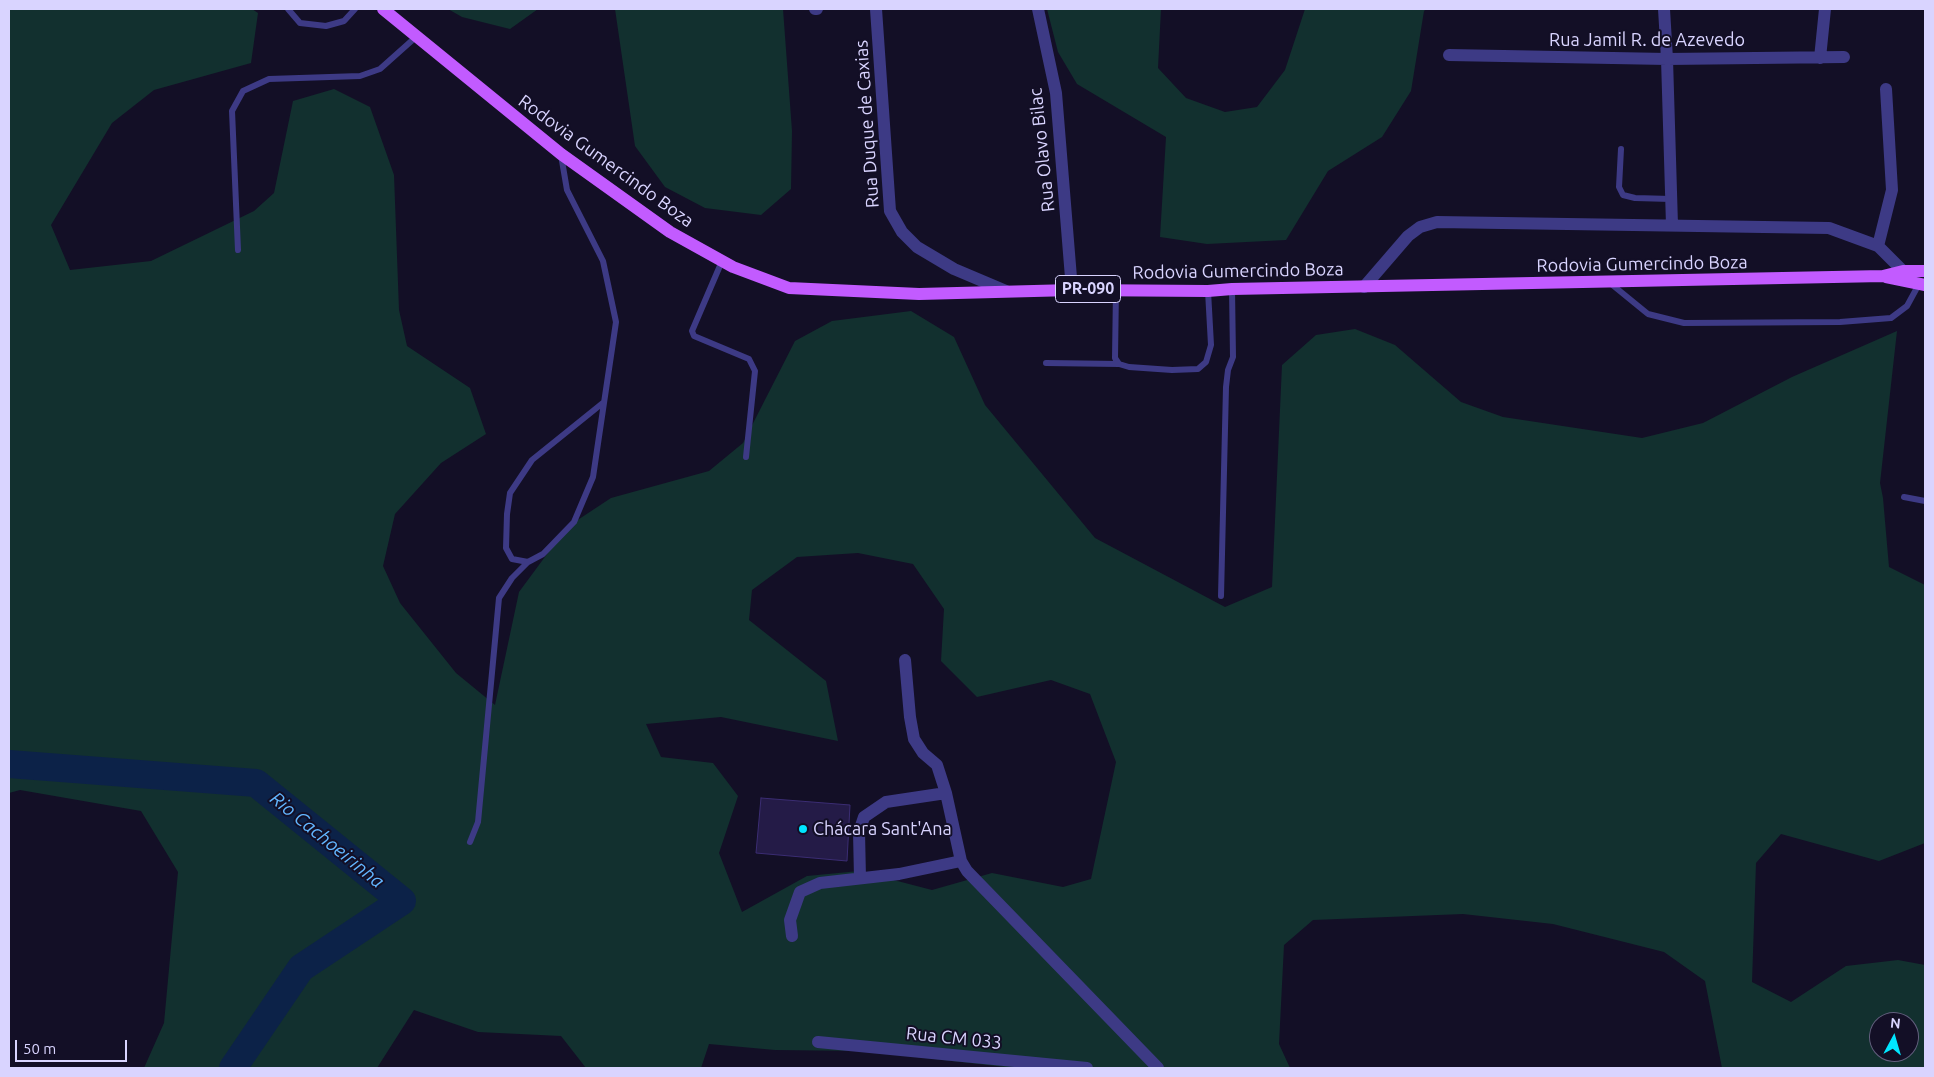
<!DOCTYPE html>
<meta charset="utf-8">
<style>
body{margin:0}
#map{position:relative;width:1934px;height:1077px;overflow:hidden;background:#130f26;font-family:Ubuntu,sans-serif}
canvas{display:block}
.frame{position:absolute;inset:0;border:10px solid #d9d4ff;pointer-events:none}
.north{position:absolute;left:1869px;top:1012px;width:50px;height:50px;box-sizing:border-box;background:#130f26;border:1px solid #625e7d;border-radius:50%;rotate:6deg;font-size:14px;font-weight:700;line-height:20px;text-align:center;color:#d9d4ff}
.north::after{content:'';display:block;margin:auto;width:18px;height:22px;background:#00e5ff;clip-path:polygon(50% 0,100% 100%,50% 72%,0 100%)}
.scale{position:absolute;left:15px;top:1040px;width:112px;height:22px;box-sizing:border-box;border:2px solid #d9d4ff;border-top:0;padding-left:6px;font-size:15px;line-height:18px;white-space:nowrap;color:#d9d4ff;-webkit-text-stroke:4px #130f26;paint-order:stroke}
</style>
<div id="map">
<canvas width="1934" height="1077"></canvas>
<div class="frame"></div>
<div class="north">N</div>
<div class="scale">50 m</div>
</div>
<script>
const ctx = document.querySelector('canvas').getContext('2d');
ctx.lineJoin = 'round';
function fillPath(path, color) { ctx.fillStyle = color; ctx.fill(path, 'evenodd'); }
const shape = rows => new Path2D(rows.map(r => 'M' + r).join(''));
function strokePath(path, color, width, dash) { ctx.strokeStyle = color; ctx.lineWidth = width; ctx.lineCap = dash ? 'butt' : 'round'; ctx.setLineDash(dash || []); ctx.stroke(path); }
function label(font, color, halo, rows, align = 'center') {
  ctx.font = font + ' Ubuntu,sans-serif'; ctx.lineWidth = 4; ctx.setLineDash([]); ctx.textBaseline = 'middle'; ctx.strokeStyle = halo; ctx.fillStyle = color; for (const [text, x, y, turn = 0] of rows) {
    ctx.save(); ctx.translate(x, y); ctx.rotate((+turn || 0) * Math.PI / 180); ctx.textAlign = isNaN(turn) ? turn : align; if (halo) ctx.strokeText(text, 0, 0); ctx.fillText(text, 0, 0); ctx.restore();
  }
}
const green = shape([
 [9,9,252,9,258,13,251,63,154,90,112,123,51,225,70,270,151,261,254,211,274,193,293,101,334,89,370,107,394,175,399,310,407,346,470,388,486,434,441,463,395,514,383,566,400,603,456,673,495,705,519,592,567,527,611,498,709,471,743,443,795,341,832,321,911,311,954,337,985,405,1095,538,1225,607,1272,587,1282,365,1316,335,1355,329,1395,345,1461,402,1503,417,1642,438,1703,423,1792,377,1897,331,1880,483,1883,498,1889,567,1925,585,1925,843,1879,861,1781,834,1756,863,1752,982,1791,1002,1846,966,1898,960,1925,965,1925,1068,1722,1068,1705,981,1664,952,1553,924,1463,914,1313,920,1284,945,1279,1044,1290,1068,1014,1068,862,1051,775,1050,709,1044,701,1068,586,1068,561,1036,478,1032,414,1010,377,1068,144,1068,164,1023,178,872,141,811,20,790,9,793],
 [858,553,913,564,944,609,941,661,977,697,1051,680,1090,694,1116,762,1091,879,1063,887,992,873,932,890,859,871,807,876,742,912,719,853,738,796,713,763,661,757,646,724,721,717,838,741,826,681,749,620,752,590,797,557],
 [1879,1022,1909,1022,1909,1052,1879,1052],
 [448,9,538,9,510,29,462,17],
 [615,9,783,9,792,131,791,189,761,215,705,208,665,187,635,146],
 [1047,9,1161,9,1158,68,1186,98,1225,112,1257,107,1285,70,1305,9,1426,9,1424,11,1411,91,1382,137,1328,171,1286,240,1207,244,1160,237,1166,137,1077,84,1058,52]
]);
const river = shape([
 [9,764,256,783,402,901,301,968,233,1068]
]);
const building = shape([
 [761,798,850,805,847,861,756,853,761,798]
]);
const service = shape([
 [288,9,300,23,326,26,344,21,355,9],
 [1621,149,1619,187,1623,195,1635,198,1671,199],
 [238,250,232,111,243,91,269,79,360,76,380,69,417,36],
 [722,261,692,331,694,336,749,359,755,371,746,457],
 [1610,283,1648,314,1684,323,1840,322,1891,318,1907,306,1919,284],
 [1116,289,1115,358,1119,364,1129,367,1172,370,1198,369,1206,362,1211,345,1208,291],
 [1046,363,1119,364],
 [1904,497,1925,501],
 [528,562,512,559,506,548,507,514,510,493,532,460,604,402],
 [1221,596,1226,387,1228,370,1233,357,1232,289],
 [470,842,478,822,499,598,512,578,528,562,543,554,574,522,593,477,616,322,603,261,567,190,561,155]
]);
const minor = shape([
 [815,9,817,9],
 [876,9,890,211,902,232,917,247,954,269,1006,291],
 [1664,9,1667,59,1672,225],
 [1449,55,1667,59,1844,57],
 [1820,58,1825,9],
 [1878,246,1892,190,1886,89],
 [1364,287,1408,236,1420,227,1437,222,1829,228,1878,246,1903,271],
 [905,660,910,717,914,739,923,753,937,765,946,793,961,861],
 [860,878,859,832,864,817,886,802,946,793],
 [792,936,790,920,800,892,820,883,899,874,961,861,967,871,1158,1068],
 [818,1042,1087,1068]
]);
const tertiary = shape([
 [1038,9,1056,93,1072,290]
]);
const primary = shape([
 [383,9,561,154,670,232,733,267,789,288,919,294,1072,290,1208,291,1232,289,1883,276,1903,271,1925,271],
 [1886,277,1925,285]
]);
const markers = [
 [803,829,5,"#00e5ff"]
];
const shields = [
 [1088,289,65]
];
const shieldNames = [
 ["PR-090",1088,289]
];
const streetNames = [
 ["Rua Jamil R. de Azevedo",1647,40],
 ["Rua Duque de Caxias",867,124,-94],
 ["Rua Olavo Bilac",1042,150,-96],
 ["Rodovia Gumercindo Boza",606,161,36],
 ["Rodovia Gumercindo Boza",1642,264,-1],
 ["Rodovia Gumercindo Boza",1238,271,-1],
 ["Rua CM 033",954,1038,6]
];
const poiNames = [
 ["Chácara Sant'Ana",813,829]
];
const waterNames = [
 ["Rio Cachoeirinha",327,840,39]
];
fillPath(green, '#12302f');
strokePath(river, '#0c2248', 28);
fillPath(building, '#241b47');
strokePath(building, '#3b2d73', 1);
strokePath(service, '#3d3a85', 6);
strokePath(minor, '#3d3a85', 12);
strokePath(tertiary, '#3d3a85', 12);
strokePath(primary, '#c25bff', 12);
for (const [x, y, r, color] of markers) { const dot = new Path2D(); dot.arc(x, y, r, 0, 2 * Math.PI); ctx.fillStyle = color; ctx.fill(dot); strokePath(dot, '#130f26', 2); }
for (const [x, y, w] of shields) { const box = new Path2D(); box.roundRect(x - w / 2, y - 13.5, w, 27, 4); ctx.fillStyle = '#130f26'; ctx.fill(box); strokePath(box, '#d9d4ff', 1); }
label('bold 16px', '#d9d4ff', null, shieldNames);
label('18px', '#d9d4ff', '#130f26', streetNames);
label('18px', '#d9d4ff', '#130f26', poiNames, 'left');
label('italic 19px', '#62b6ff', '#130f26', waterNames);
</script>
